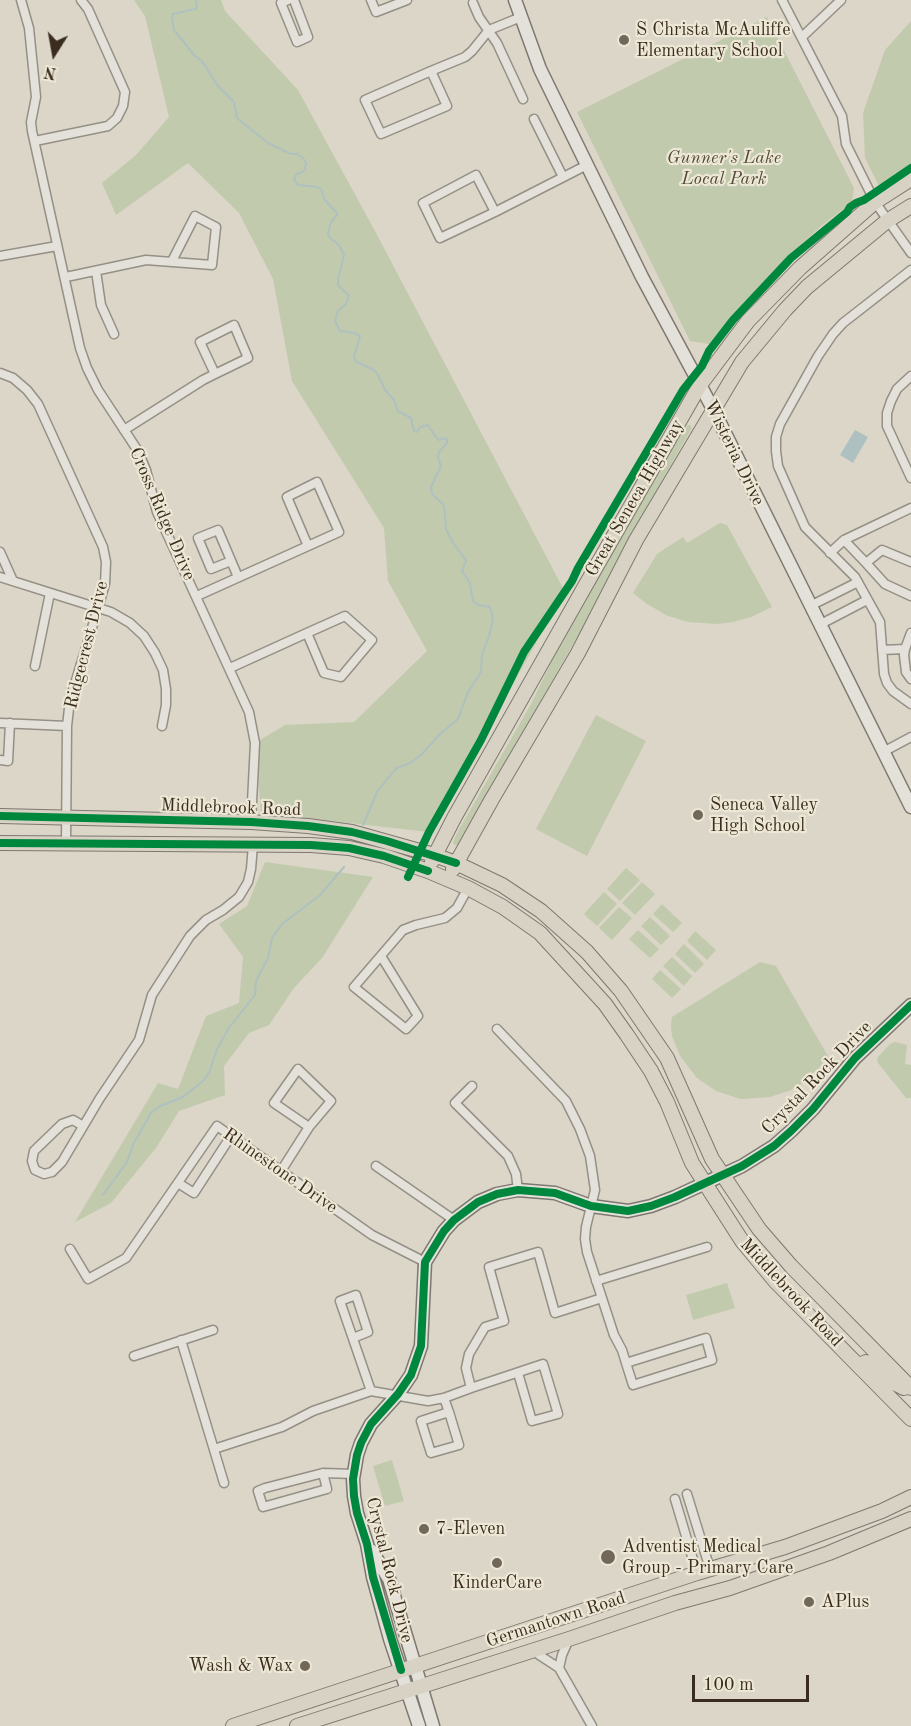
<!DOCTYPE html>
<style>
body{margin:0}
#map{position:relative;width:911px;height:1726px;overflow:hidden;background:#dbd6c7;font-family:"Old Standard TT",serif}
canvas{display:block}
.north{position:absolute;left:24px;top:24px;width:60px;height:60px;-webkit-text-stroke:4px #ede7d5;paint-order:stroke;rotate:191deg;font-size:16px;font-weight:700;line-height:24px;text-align:center;color:#3a2c1f}
.north::after{content:'';display:block;margin:auto;width:21px;height:27px;background:#3a2c1f;clip-path:polygon(50% 0,100% 100%,50% 72%,0 100%)}
.scale{position:absolute;left:692px;top:1675px;width:117px;height:27px;box-sizing:border-box;border:3px solid #3a2c1f;border-top:0;padding-left:8px;font-size:18px;line-height:21px;white-space:nowrap;color:#3a2c1f;-webkit-text-stroke:4px #ede7d5;paint-order:stroke}
</style>
<div id="map">
<canvas width="911" height="1726"></canvas>
<div class="north">N</div>
<div class="scale">100 m</div>
</div>
<script>
const ctx = document.querySelector('canvas').getContext('2d');
ctx.lineJoin = 'round';
function fillPath(path, color) { ctx.fillStyle = color; ctx.fill(path, 'evenodd'); }
const shape = rows => new Path2D(rows.map(r => 'M' + r).join(''));
function strokePath(path, color, width, dash) { ctx.strokeStyle = color; ctx.lineWidth = width; ctx.lineCap = dash ? 'butt' : 'round'; ctx.setLineDash(dash || []); ctx.stroke(path); }
function label(font, color, halo, rows, align = 'center') {
  ctx.font = font + ' "Old Standard TT",serif'; ctx.lineWidth = 4.5; ctx.setLineDash([]); ctx.textBaseline = 'middle'; ctx.strokeStyle = halo; ctx.fillStyle = color; for (const [text, x, y, turn = 0] of rows) {
    ctx.save(); ctx.translate(x, y); ctx.rotate((+turn || 0) * Math.PI / 180); ctx.textAlign = isNaN(turn) ? turn : align; if (halo) ctx.strokeText(text, 0, 0); ctx.fillText(text, 0, 0); ctx.restore();
  }
}
const green = shape([
 [134,0,221,0,225,11,298,90,375,231,565,592,429,832,261,813,255,743,285,725,354,722,427,651,388,581,384,528,292,381,273,279,239,213,188,163,116,215,102,183,136,155,169,117,145,16],
 [767,17,854,188,852,202,820,227,782,262,731,317,709,344,690,341,577,112],
 [911,21,911,168,880,188,865,158,863,113,885,50],
 [688,425,690,425,692,428,644,512,622,559,461,840,458,845,454,845,453,842,457,833,531,704,563,638,679,437],
 [720,523,727,525,772,607,751,617,733,622,718,624,688,622,668,616,647,604,633,593,657,554,683,537,687,543],
 [596,715,646,741,587,856,536,829],
 [265,862,373,877,322,958,294,988,269,1025,249,1033,224,1066,225,1095,179,1111,156,1148,111,1203,75,1222,158,1083,178,1089,206,1016,239,1003,243,957,219,924,247,906],
 [626,868,640,880,620,901,607,889],
 [642,882,655,894,635,915,622,903],
 [604,892,617,904,597,926,584,914],
 [662,904,682,923,673,932,653,914],
 [619,907,632,918,612,940,599,928],
 [650,917,670,936,661,945,641,926],
 [638,930,659,949,650,958,629,939],
 [695,931,716,950,707,960,687,941],
 [684,944,704,964,695,973,675,954],
 [672,957,692,976,684,986,663,966],
 [760,962,776,966,829,1058,803,1083,791,1090,770,1097,741,1099,716,1091,697,1078,680,1056,672,1036,671,1026,672,1017],
 [660,970,681,989,672,998,652,979],
 [895,1042,907,1045,905,1064,911,1065,911,1098,906,1098,878,1063,877,1058,890,1044],
 [727,1283,735,1308,693,1320,686,1295],
 [392,1460,404,1501,385,1506,373,1466]
]);
const water = shape([
 [855,430,868,437,853,463,840,455]
]);
const stream = shape([
 [196,0,197,8,195,9,173,14,172,18,174,30,195,56,202,61,217,85,234,102,237,118,268,143,291,154,297,154,303,158,306,163,305,169,303,172,296,174,294,180,298,185,317,187,321,189,325,200,337,213,337,215,331,222,328,233,329,237,339,245,344,255,340,272,338,278,338,285,349,296,346,304,338,311,335,321,340,331,354,333,360,336,354,356,355,361,372,369,377,373,385,390,394,400,398,411,411,418,414,431,417,432,420,427,428,425,438,440,446,438,447,440,447,443,439,452,438,458,441,466,431,487,432,494,444,505,446,529,453,543,466,560,462,571,470,583,473,601,478,605,490,607,492,614,493,619,489,636,482,655,481,672,468,692,458,719,440,734,421,755,410,763,397,768,393,772,377,792,363,825],
 [103,1195,127,1162,134,1143,151,1113,160,1106,183,1097,203,1081,209,1073,217,1049,228,1029,255,995,256,981,268,958,272,938,282,924,320,895,344,867]
]);
const street = shape([
 [21,0,29,28,36,97,31,122,32,131,80,348,87,368,98,390,138,451,146,470,157,512,249,712,255,743,251,822],
 [288,0,281,3,297,42,308,37,294,0],
 [371,0,376,12,407,0],
 [782,0,842,116,846,144,875,202,911,253],
 [473,3,479,17,497,43,523,99],
 [802,37,841,0],
 [431,71,447,106,381,134,365,100,431,71,465,57,472,51,489,30,521,17],
 [534,119,563,177],
 [35,141,108,126,117,118,123,106,125,92,88,9,81,0],
 [495,212,476,175,423,203,440,238,495,212,587,165],
 [0,256,57,246],
 [911,270,843,323,833,334,818,356,780,424,776,437,776,451,778,466,805,527,855,577,880,622,884,674,887,683,893,691,911,704],
 [96,271,101,305,114,334],
 [66,277,146,260,212,265,216,227,195,216,172,261],
 [0,373,13,378,27,390,38,404,103,547,106,562,105,584,98,608,70,700,67,726,66,842],
 [911,376,897,389,891,401,887,413,887,426,911,478],
 [124,430,203,380,215,374,248,358,234,325,200,342,215,374],
 [844,540,866,563,882,550,911,562],
 [0,552,13,581],
 [830,553,844,540,911,508],
 [231,561,211,569,198,538,218,530,238,577],
 [866,563,885,584,911,596],
 [0,577,111,612,130,623,144,636,155,653,163,670,166,689,166,705,162,726],
 [197,596,308,546,339,532,317,482,287,497,308,546],
 [810,606,858,582],
 [819,625,867,600],
 [911,633,905,649,904,655,906,672,911,679],
 [882,650,905,649],
 [35,666,50,593],
 [230,668,307,633,345,616,372,640,341,677,324,673,307,633],
 [0,723,67,726],
 [883,752,911,737],
 [0,760,8,761,10,723],
 [381,956,418,1016,406,1029,354,987,403,930,416,925,445,918,457,908,468,888],
 [497,1029,566,1101,580,1129,590,1156,595,1190,586,1227,585,1239,587,1252,614,1335,622,1350,626,1363,633,1385,712,1360,706,1338,626,1363],
 [472,1086,455,1103,508,1156,516,1174,518,1190],
 [83,1126,73,1120,62,1124,34,1151,32,1161,35,1170,44,1174,52,1172,62,1162,100,1098,139,1040,152,995,190,936,206,920,223,910,239,897,248,882,251,869,253,845],
 [376,1166,454,1220],
 [281,1171,309,1127,331,1101,298,1069,274,1103,309,1127],
 [178,1183,194,1193,231,1136],
 [70,1249,88,1279,126,1258,217,1126,372,1235,425,1262],
 [596,1281,707,1247],
 [353,1338,368,1332,356,1295,340,1301,371,1391],
 [181,1340,224,1483],
 [134,1356,213,1330],
 [471,1388,543,1364,558,1414,532,1421,518,1373],
 [444,1398,449,1412,459,1445,431,1453,421,1421,449,1412],
 [214,1449,282,1427,313,1411,371,1391,428,1401,444,1398,471,1388,466,1368,469,1354,485,1327,504,1321,489,1267,538,1252,555,1313,602,1298],
 [323,1473,327,1489,263,1507,258,1491,265,1488,323,1473,354,1474],
 [687,1494,710,1569],
 [675,1499,697,1573],
 [533,1651,559,1668,592,1726],
 [559,1668,562,1655,569,1639]
]);
const secondary = shape([
 [515,0,540,69,587,165,642,277,713,409,911,807],
 [371,1550,389,1579,433,1726],
 [419,1726,390,1639,373,1577,367,1544,357,1513,354,1496,353,1479,357,1455,361,1443,371,1424,398,1394,411,1375,421,1346,425,1262,444,1231,454,1220,478,1202,497,1194,518,1190,555,1193,591,1206,628,1211,651,1206,675,1197,742,1166,774,1146,791,1131,813,1109,855,1058,911,1005]
]);
const primary = shape([
 [0,816,251,822,308,826,352,832,434,855,456,863,502,885,541,911,587,952,621,991,667,1058,712,1159,759,1229,791,1266,911,1388],
 [0,843,311,845,349,848,384,856,428,871,468,888,503,907,540,933,605,1004,627,1035,651,1071,667,1102,692,1163,742,1241,775,1281,911,1419],
 [432,861,454,818,584,588,700,385,748,321,800,268,875,202,911,179],
 [453,869,492,799,578,653,636,540,742,362,785,310,807,287,887,221,911,206],
 [859,1365,866,1362,871,1364,894,1383,904,1388],
 [233,1726,697,1573,785,1547,882,1511,911,1497],
 [297,1726,569,1639,675,1603,730,1588,829,1553,911,1519]
]);
const cycleway = shape([
 [0,816,251,822,308,826,352,832,387,841,456,863],
 [0,843,311,845,349,848,384,856,428,871],
 [408,877,429,832,481,740,524,652,572,581,578,568,683,390,702,366,709,351,733,320,791,258,847,212,850,207,856,203,864,200,911,168],
 [401,1670,373,1577,367,1544,357,1513,354,1496,353,1479,357,1455,361,1443,371,1424,398,1394,411,1375,421,1346,425,1262,444,1231,454,1220,478,1202,497,1194,518,1190,555,1193,591,1206,628,1211,651,1206,675,1197,742,1166,774,1146,791,1131,813,1109,855,1058,911,1005]
]);
const markers = [
 [624,40,6,"#72685a"],
 [698,815,6,"#72685a"],
 [424,1529,6,"#72685a"],
 [608,1557,8,"#72685a"],
 [497,1563,6,"#72685a"],
 [809,1602,6,"#72685a"],
 [305,1666,6,"#72685a"]
];
const poiNames = [
 ["S Christa McAuliffe",636,30],
 ["Elementary School",636,51],
 ["Seneca Valley",710,805],
 ["High School",710,826],
 ["7-Eleven",436,1529],
 ["Adventist Medical",622,1547],
 ["Group - Primary Care",622,1568],
 ["KinderCare",497,1583,"center"],
 ["APlus",821,1602],
 ["Wash & Wax",293,1666,"right"]
];
const parkNames = [
 ["Gunner's Lake",724,158],
 ["Local Park",724,179]
];
const streetNames = [
 ["Wisteria Drive",734,453,64],
 ["Great Seneca Highway",635,498,-60],
 ["Cross Ridge Drive",162,514,67],
 ["Ridgecrest Drive",87,645,-76],
 ["Middlebrook Road",231,808,2],
 ["Crystal Rock Drive",817,1078,-46],
 ["Rhinestone Drive",280,1171,35],
 ["Middlebrook Road",791,1293,47],
 ["Crystal Rock Drive",389,1570,76],
 ["Germantown Road",556,1620,-18]
];
fillPath(green, '#c2caad');
fillPath(water, '#aec1c0');
strokePath(stream, '#aec1c0', 2);
strokePath(street, '#959086', 11);
strokePath(secondary, '#7e7870', 15);
strokePath(primary, '#7e7870', 16);
strokePath(street, '#e4e1da', 8);
strokePath(secondary, '#e4e1da', 12);
strokePath(primary, '#d8d2c5', 14);
strokePath(cycleway, '#00873e', 8);
for (const [x, y, r, color] of markers) { const dot = new Path2D(); dot.arc(x, y, r, 0, 2 * Math.PI); ctx.fillStyle = color; ctx.fill(dot); strokePath(dot, '#ede7d5', 2); }
label('18px', '#3a2c1f', '#ede7d5', poiNames, 'left');
label('italic 18px', '#514a37', '#ede7d5', parkNames);
label('18px', '#3a2c1f', '#ede7d5', streetNames);
</script>
